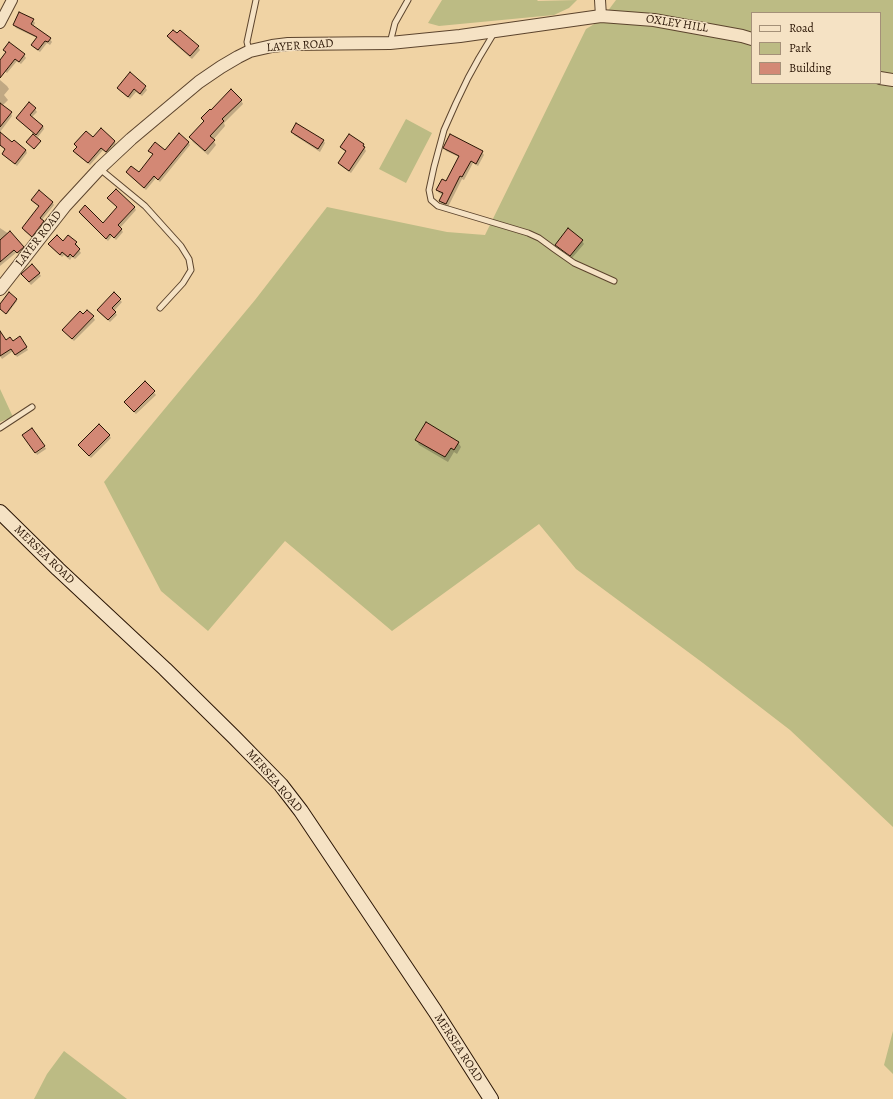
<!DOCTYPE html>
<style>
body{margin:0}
#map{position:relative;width:893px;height:1099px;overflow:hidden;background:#f0d3a4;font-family:Alegreya,serif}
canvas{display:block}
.legend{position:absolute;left:751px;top:12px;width:130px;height:72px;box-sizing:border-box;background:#f5e2c4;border:1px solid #a49078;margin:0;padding:5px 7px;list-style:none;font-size:12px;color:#2a1505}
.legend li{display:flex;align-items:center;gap:8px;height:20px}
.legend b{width:20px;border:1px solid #a49078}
</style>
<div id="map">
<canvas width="893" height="1099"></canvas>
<ul class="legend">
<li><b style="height:5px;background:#f5e2c4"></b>Road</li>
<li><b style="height:11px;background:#bcbb84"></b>Park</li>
<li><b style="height:11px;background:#d38875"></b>Building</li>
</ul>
</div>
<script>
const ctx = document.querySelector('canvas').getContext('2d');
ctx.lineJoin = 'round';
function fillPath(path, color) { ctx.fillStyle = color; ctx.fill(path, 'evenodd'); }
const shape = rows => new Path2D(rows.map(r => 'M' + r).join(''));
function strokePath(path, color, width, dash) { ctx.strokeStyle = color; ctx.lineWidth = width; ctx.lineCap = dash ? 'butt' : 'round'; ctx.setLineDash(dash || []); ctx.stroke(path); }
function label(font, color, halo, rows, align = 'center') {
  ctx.font = font + ' Alegreya,serif'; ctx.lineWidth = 3; ctx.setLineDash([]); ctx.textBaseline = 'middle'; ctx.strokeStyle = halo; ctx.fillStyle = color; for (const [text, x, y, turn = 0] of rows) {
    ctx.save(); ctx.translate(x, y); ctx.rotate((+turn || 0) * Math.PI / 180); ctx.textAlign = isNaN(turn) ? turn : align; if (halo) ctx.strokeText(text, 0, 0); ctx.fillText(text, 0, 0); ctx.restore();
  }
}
const green = shape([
 [442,0,537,0,538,1,577,0,569,8,554,15,439,26,428,23],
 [616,0,893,0,893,827,790,730,703,663,576,569,539,524,392,631,285,541,208,631,161,591,104,482,255,300,327,207,447,232,485,235,586,29,601,20],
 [752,13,880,13,880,83,752,83],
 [406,119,432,133,406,183,379,169],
 [0,389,13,417,0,422],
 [893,1031,893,1074,884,1065],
 [64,1051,127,1099,34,1099,47,1074]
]);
const shadow = shape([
 [33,20,35,23,33,27,50,39,52,42,50,45,47,43,40,52,34,48,32,45,37,38,16,28,14,25],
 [169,37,198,47,200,50,192,59,170,40],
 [4,50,24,55,26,58,21,64,17,61,7,73,0,68,0,61,6,53],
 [0,80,7,86,9,89,4,95,8,100,2,106,0,104],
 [145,87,147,90,142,96,136,92,130,99,120,91,118,88],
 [241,100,243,104,224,123,225,126,213,140,216,145,208,155,193,142,190,137,204,121,211,111],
 [35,109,37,112,32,117,43,126,44,129,38,137,19,121,17,118],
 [0,111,11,113,12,116,0,132],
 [101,129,115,142,116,145,108,154,103,150,90,165,76,154,75,151,78,148,75,144,93,138],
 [292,132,323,140,325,143,320,152,294,135],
 [0,134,12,143,26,150,27,153,17,166,5,156,3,154,6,150,0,146],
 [188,142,190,145,160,182,156,178,146,190,129,175,127,172,139,173,154,155,150,151,165,152],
 [363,145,366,151,351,173,341,166,339,163,346,152,343,150,341,147],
 [445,148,482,152,484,155,478,166,473,163,464,180,462,179,448,207,441,204,440,201,443,195,439,193,437,190,446,183,459,157,446,151],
 [109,198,134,207,136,210,120,228,123,232,116,240,112,236,108,241,81,215,80,212,103,224,118,208],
 [32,200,52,202,54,205,41,221,45,225,34,239,24,231,23,228,39,207,34,203],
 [0,228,9,234,23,247,24,250,19,255,17,252,0,266],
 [68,236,76,243,78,246,77,247,81,253,75,259,72,257,70,260,64,255,62,257,51,247,49,244,63,242],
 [582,241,584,244,572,258,558,248,556,245],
 [39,273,41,276,31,285,24,277],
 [9,294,17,301,7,314,0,309,0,306],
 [120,300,122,302,114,311,117,315,110,322,100,313,98,310],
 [93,317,95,320,74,341,65,333],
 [0,333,5,341,12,342,20,337,28,350,17,357,13,351,2,359,0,356],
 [145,382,156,395,136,414,127,405],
 [109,435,111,438,91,458,81,448],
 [416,440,458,442,461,447,457,454,454,452,448,462,419,445],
 [45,447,46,449,37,455,36,453]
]);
const building = shape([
 [19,12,34,19,31,24,51,38,48,42,45,41,38,50,31,45,37,37,13,25,19,12],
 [173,30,177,33,180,30,199,46,190,56,167,36,173,30],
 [9,42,25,54,19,62,15,59,0,78,0,60,6,52,3,50,9,42],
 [130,72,146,86,140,94,134,89,128,97,117,88,130,72],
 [231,89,242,100,222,119,224,121,210,136,215,140,205,151,189,137,204,121,201,118,210,109,211,110,231,89],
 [29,102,36,108,30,115,43,126,36,135,16,118,29,102],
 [0,103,12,112,0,127,0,103],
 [296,123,324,140,318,149,291,132,296,123],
 [101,128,115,141,106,152,101,148,88,163,73,151,77,147,74,144,86,131,93,137,101,128],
 [0,132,12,142,14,140,26,150,15,164,2,154,5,149,0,145,0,132],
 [179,133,189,142,158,180,154,176,144,188,126,172,131,166,139,172,153,154,148,151,155,142,165,150,179,133],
 [33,134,41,141,34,149,26,142,33,134],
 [349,134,364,144,363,146,365,147,349,171,338,163,346,151,340,147,349,134],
 [450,134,483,151,476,164,471,161,462,177,460,176,446,204,439,201,443,193,436,190,442,179,446,181,459,156,443,148,450,134],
 [116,189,135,207,118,225,122,229,114,238,110,234,106,239,79,212,85,205,103,223,117,207,107,198,116,189],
 [39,190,53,202,40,218,44,221,32,237,22,228,39,206,31,200,39,190],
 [568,228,583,240,570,256,555,245,568,228],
 [10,231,24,247,17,253,14,250,0,262,0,240,10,231],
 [57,235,63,241,68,235,77,242,75,244,80,249,73,257,70,254,68,257,62,252,60,255,48,244,57,235],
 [32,264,40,273,29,282,21,274,32,264],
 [9,292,17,299,6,314,0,309,0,304,9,292],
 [114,292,121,299,112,308,116,312,108,320,97,310,114,292],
 [87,310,94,316,72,339,62,330,80,311,83,314,87,310],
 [0,331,6,340,10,337,13,341,20,336,27,347,15,355,11,349,0,356,0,331],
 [145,381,155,391,134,412,124,402,145,381],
 [426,422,459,442,454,450,451,448,445,457,415,440,426,422],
 [99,424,110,435,89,456,78,445,99,424],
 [32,428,45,446,35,453,22,435,32,428]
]);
const service = shape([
 [494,33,479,58,468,78,456,103,444,130,434,167,429,190,431,200,438,206,528,233,539,238,554,249,574,263,614,281],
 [390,43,395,23,408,0],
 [249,50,247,42,256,0],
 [100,169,145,206,181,246,189,259,191,270,183,283,160,308],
 [0,428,32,407]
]);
const minor = shape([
 [600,0,601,16],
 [0,23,12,0]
]);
const tertiary = shape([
 [880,78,893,80],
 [0,289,65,206,100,168,131,139,199,82,221,67,238,57,250,51,272,46,288,44,390,43,460,36,601,16,654,20,742,36,752,39]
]);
const secondary = shape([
 [0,512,58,569,165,669,234,737,281,785,301,811,435,1011,491,1099]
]);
const streetNames = [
 ["OXLEY HILL",677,24,9],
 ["LAYER ROAD",300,46,-4],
 ["LAYER ROAD",39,239,-52],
 ["MERSEA ROAD",44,555,44],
 ["MERSEA ROAD",274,781,49],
 ["MERSEA ROAD",458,1048,57]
];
fillPath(green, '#bcbb84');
fillPath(shadow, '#0003');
fillPath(building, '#d38875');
strokePath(building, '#2a1505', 1);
strokePath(service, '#5c442d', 7);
strokePath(minor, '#5c442d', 12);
strokePath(tertiary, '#5c442d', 14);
strokePath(secondary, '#2a1505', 16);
strokePath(service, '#f5e2c4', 5);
strokePath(minor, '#f5e2c4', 10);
strokePath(tertiary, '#f5e2c4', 12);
strokePath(secondary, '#f5e2c4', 14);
label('12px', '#2a1505', '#f5e2c4', streetNames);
</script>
